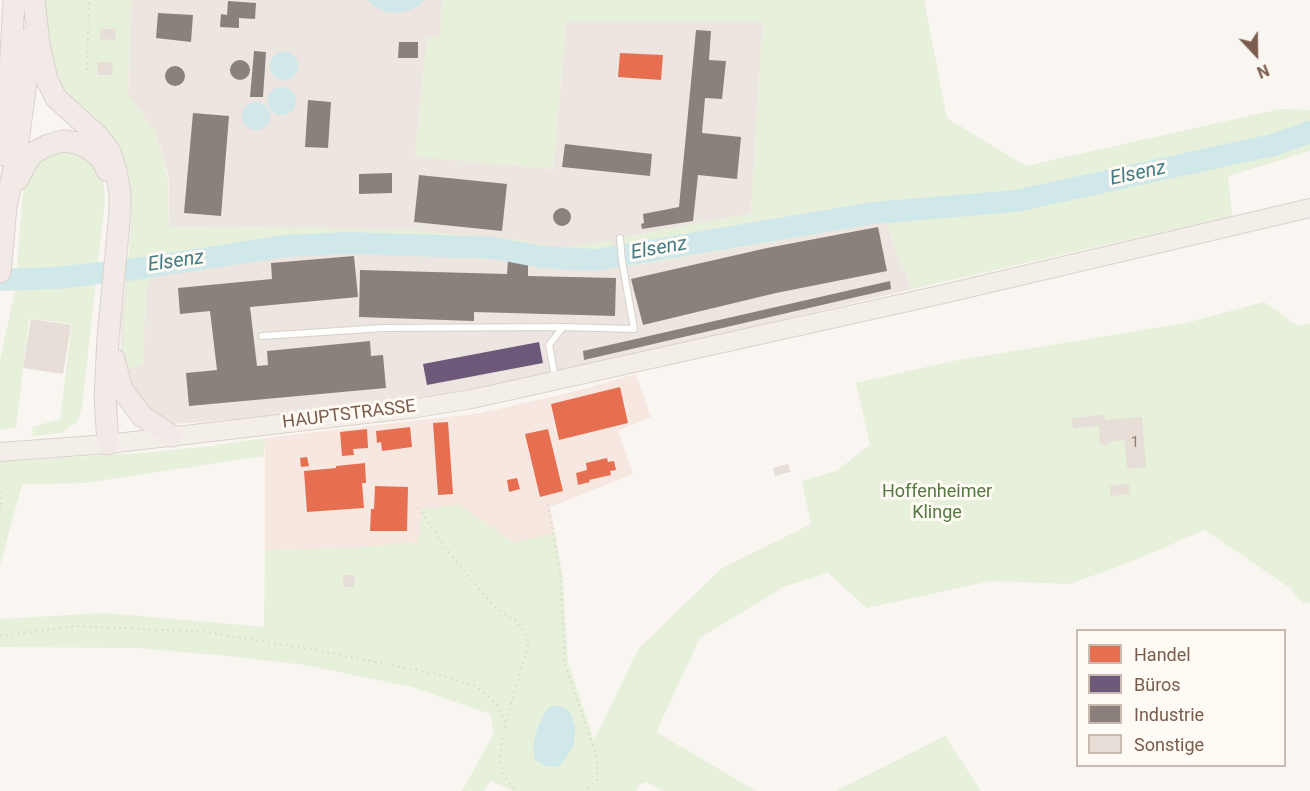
<!DOCTYPE html>
<meta charset="utf-8">
<style>
body{margin:0}
#map{position:relative;width:1310px;height:791px;overflow:hidden;background:#f9f5f0;font-family:Roboto,sans-serif}
canvas{display:block}
.legend{position:absolute;left:1076px;top:629px;width:210px;height:138px;box-sizing:border-box;background:#fffaf3;border:2px solid #cabbb1;margin:0;padding:8px 10px;list-style:none;font-size:18px;color:#7a5c4d}
.legend li{display:flex;align-items:center;gap:12px;height:30px}
.legend b{width:30px;border:2px solid #cabbb1}
.north{position:absolute;left:1226px;top:24px;width:60px;height:60px;-webkit-text-stroke:4px #fffaf3;paint-order:stroke;rotate:158deg;font-size:16px;font-weight:700;line-height:24px;text-align:center;color:#7a5c4d}
.north::after{content:'';display:block;margin:auto;width:21px;height:27px;background:#7a5c4d;clip-path:polygon(50% 0,100% 100%,50% 72%,0 100%)}
</style>
<div id="map">
<canvas width="1310" height="791"></canvas>
<ul class="legend">
<li><b style="height:16px;background:#e76f51"></b>Handel</li>
<li><b style="height:16px;background:#6d597a"></b>Büros</li>
<li><b style="height:16px;background:#8a817c"></b>Industrie</li>
<li><b style="height:16px;background:#e6ded7"></b>Sonstige</li>
</ul>
<div class="north">N</div>
</div>
<script>
const ctx = document.querySelector('canvas').getContext('2d');
ctx.lineJoin = 'round';
function fillPath(path, color) { ctx.fillStyle = color; ctx.fill(path, 'evenodd'); }
const shape = rows => new Path2D(rows.map(r => 'M' + r).join(''));
function strokePath(path, color, width, dash) { ctx.strokeStyle = color; ctx.lineWidth = width; ctx.lineCap = dash ? 'butt' : 'round'; ctx.setLineDash(dash || []); ctx.stroke(path); }
function label(font, color, halo, rows, align = 'center') {
  ctx.font = font + ' Roboto,sans-serif'; ctx.lineWidth = 6; ctx.setLineDash([]); ctx.textBaseline = 'middle'; ctx.strokeStyle = halo; ctx.fillStyle = color; for (const [text, x, y, turn = 0] of rows) {
    ctx.save(); ctx.translate(x, y); ctx.rotate((+turn || 0) * Math.PI / 180); ctx.textAlign = isNaN(turn) ? turn : align; if (halo) ctx.strokeText(text, 0, 0); ctx.fillText(text, 0, 0); ctx.restore();
  }
}
const commercial = shape([
 [636,374,651,417,618,431,633,474,550,507,555,533,514,543,458,505,419,542,353,548,265,550,265,438,481,413,572,392]
]);
const industrial = shape([
 [131,0,442,0,441,37,427,39,415,156,553,169,566,22,763,22,751,214,624,237,886,222,891,238,912,289,663,348,462,393,368,407,266,417,174,424,142,410,123,386,120,327,127,274,279,255,339,253,406,230,169,226,169,179,156,133,128,95]
]);
const green = shape([
 [41,0,131,0,128,95,156,133,168,180,169,226,407,230,520,240,555,248,612,241,614,260,611,264,534,262,530,258,509,257,507,260,403,254,339,253,279,255,169,269,147,282,143,365,120,372,132,212,128,171,119,152,79,114,51,76],
 [442,0,924,0,947,118,1026,166,1280,109,1310,110,1310,151,1228,176,1232,216,912,289,891,238,886,222,628,267,624,237,751,214,763,22,566,22,553,169,415,157,427,38,441,37],
 [71,147,85,153,103,176,105,200,82,407,78,421,62,433,33,436,32,427,60,419,72,324,29,318,16,428,0,430,0,360,15,291,23,190,32,167,50,153],
 [1264,302,1298,326,1310,323,1310,602,1303,604,1290,588,1205,530,1123,565,1069,584,991,581,867,608,828,573,783,587,700,638,656,732,756,791,662,791,647,782,640,784,636,791,513,791,491,781,483,791,462,791,494,733,490,714,412,687,305,665,228,656,136,648,0,647,0,619,105,613,264,627,265,550,353,548,418,542,422,509,458,505,514,543,555,533,563,579,568,663,594,740,639,648,722,568,811,524,802,481,836,471,870,445,856,383,953,361,1186,323],
 [265,438,264,456,85,483,22,484,0,566,0,462,153,452,211,446],
 [945,736,981,791,837,791,840,789]
]);
const water = shape([
 [367,0,424,0,419,5,410,10,399,13,388,12,377,8],
 '270 66a14 14 0 1 1 28 0a14 14 0 1 1-28 0Z',
 '268 101a14 14 0 1 1 28 0a14 14 0 1 1-28 0Z',
 '242 116a14 14 0 1 1 28 0a14 14 0 1 1-28 0Z',
 [556,705,569,710,575,726,574,743,568,755,558,767,546,766,535,760,533,746,538,726,548,708]
]);
const shops = shape([
 [620,53,663,55,661,80,618,77],
 [620,387,628,423,559,440,551,404],
 [448,422,453,494,438,495,433,423],
 [410,427,412,447,382,451,381,442,377,443,376,431],
 [367,429,368,448,353,449,354,455,342,456,340,432],
 [548,429,563,491,540,497,525,434],
 [307,457,309,466,301,467,300,458],
 [607,458,608,462,614,461,616,470,610,471,611,475,589,480,590,482,578,485,576,473,587,470,586,463],
 [365,463,366,483,362,483,364,508,307,512,304,471,336,468,336,466],
 [517,478,520,489,509,492,507,480],
 [375,486,408,487,407,531,370,531,371,509,374,509]
]);
const offices = shape([
 [539,342,543,363,427,385,423,364]
]);
const industry = shape([
 [228,1,256,3,255,19,239,18,239,28,220,27,221,14,227,15],
 [158,13,193,15,191,42,156,38],
 [696,30,711,31,709,60,726,61,722,99,705,98,702,133,741,137,737,179,698,175,693,221,642,229,641,224,644,223,643,214,679,207],
 [399,42,418,42,418,58,398,58],
 [254,51,266,52,263,97,250,97],
 '230 70a10 10 0 1 1 20 0a10 10 0 1 1-20 0Z',
 '165 76a10 10 0 1 1 20 0a10 10 0 1 1-20 0Z',
 [308,100,331,102,328,148,305,147],
 [193,113,229,116,221,216,184,213],
 [565,144,652,154,650,176,562,167],
 [392,173,392,193,359,194,359,174],
 [419,175,507,184,502,231,414,222],
 '553 217a9 9 0 1 1 18 0a9 9 0 1 1-18 0Z',
 [878,227,887,271,776,293,643,325,631,279,767,248],
 [354,256,358,297,250,307,257,366,268,365,267,351,370,341,371,356,383,355,386,388,189,406,186,373,217,370,210,311,180,314,178,288,272,279,271,263],
 [508,260,528,261,528,276,616,278,615,316,474,312,474,321,359,317,360,270,507,274],
 [890,281,891,289,584,360,583,351]
]);
const river = shape([
 [0,280,56,278,136,269,286,246,350,243,495,248,541,257,596,260,874,213,1016,201,1273,145,1310,132]
]);
const building = shape([
 [100,29,116,29,115,40,100,39],
 [98,62,113,63,112,75,97,75],
 [31,319,71,325,63,374,23,368],
 [1105,415,1105,420,1142,417,1146,467,1127,469,1125,440,1108,442,1108,445,1100,445,1099,426,1073,428,1072,418],
 [788,464,790,472,775,476,773,468],
 [1129,484,1130,494,1111,496,1110,486],
 [343,575,355,575,354,587,343,587]
]);
const path = shape([
 [87,70,89,0],
 [0,491,2,500,0,510],
 [548,504,560,572,565,665,597,756,597,780,584,791],
 [418,507,445,547,494,607,518,622,529,641,506,722],
 [0,636,75,626,206,632,310,649,432,673,476,686,497,705,506,722,499,758,505,778,516,791]
]);
const lane = shape([
 [262,336,383,328,563,327],
 [555,377,549,345,563,327,634,329,622,261,620,238]
]);
const primary = shape([
 [0,452,108,444,417,408,472,399,935,296,1310,208]
]);
const highway = shape([
 [34,0,39,44,47,80,56,98,98,136,110,152,116,171,120,193,120,212,108,338,105,397,108,444],
 [3,155,9,92,14,0],
 [18,179,27,161,35,152,48,145,63,141,78,143,91,150,102,160,107,170],
 [0,272,6,207,15,163,28,68,31,37],
 [114,359,122,390,142,416,172,436]
]);
const numberNames = [
 ["1",1135,443]
];
const streetNames = [
 ["HAUPTSTRASSE",349,415,-7]
];
const parkNames = [
 ["Hoffenheimer",937,492],
 ["Klinge",937,513]
];
const waterNames = [
 ["Elsenz",1138,174,-12],
 ["Elsenz",659,249,-10],
 ["Elsenz",176,262,-8]
];
fillPath(commercial, '#f6e8e1');
fillPath(industrial, '#ede5e0');
fillPath(green, '#e7f0db');
fillPath(water, '#d0e8ea');
fillPath(shops, '#e76f51');
fillPath(offices, '#6d597a');
fillPath(industry, '#8a817c');
strokePath(river, '#d0e8ea', 22);
fillPath(building, '#e6ded7');
strokePath(lane, '#d7d1cb', 8);
strokePath(primary, '#dad1cc', 20);
strokePath(highway, '#dad1cc', 23);
strokePath(path, '#dcd5d0', 2, [1.5, 4.5]);
strokePath(lane, '#fefefd', 6);
strokePath(primary, '#f3eee8', 18);
strokePath(highway, '#f2eae7', 21);
label('15px', '#977e72', null, numberNames);
label('18px', '#7a5c4d', '#fffaf3', streetNames);
label('18px', '#537a41', '#fffaf3', parkNames);
label('italic 20px', '#437c86', '#fffaf3', waterNames);
</script>
